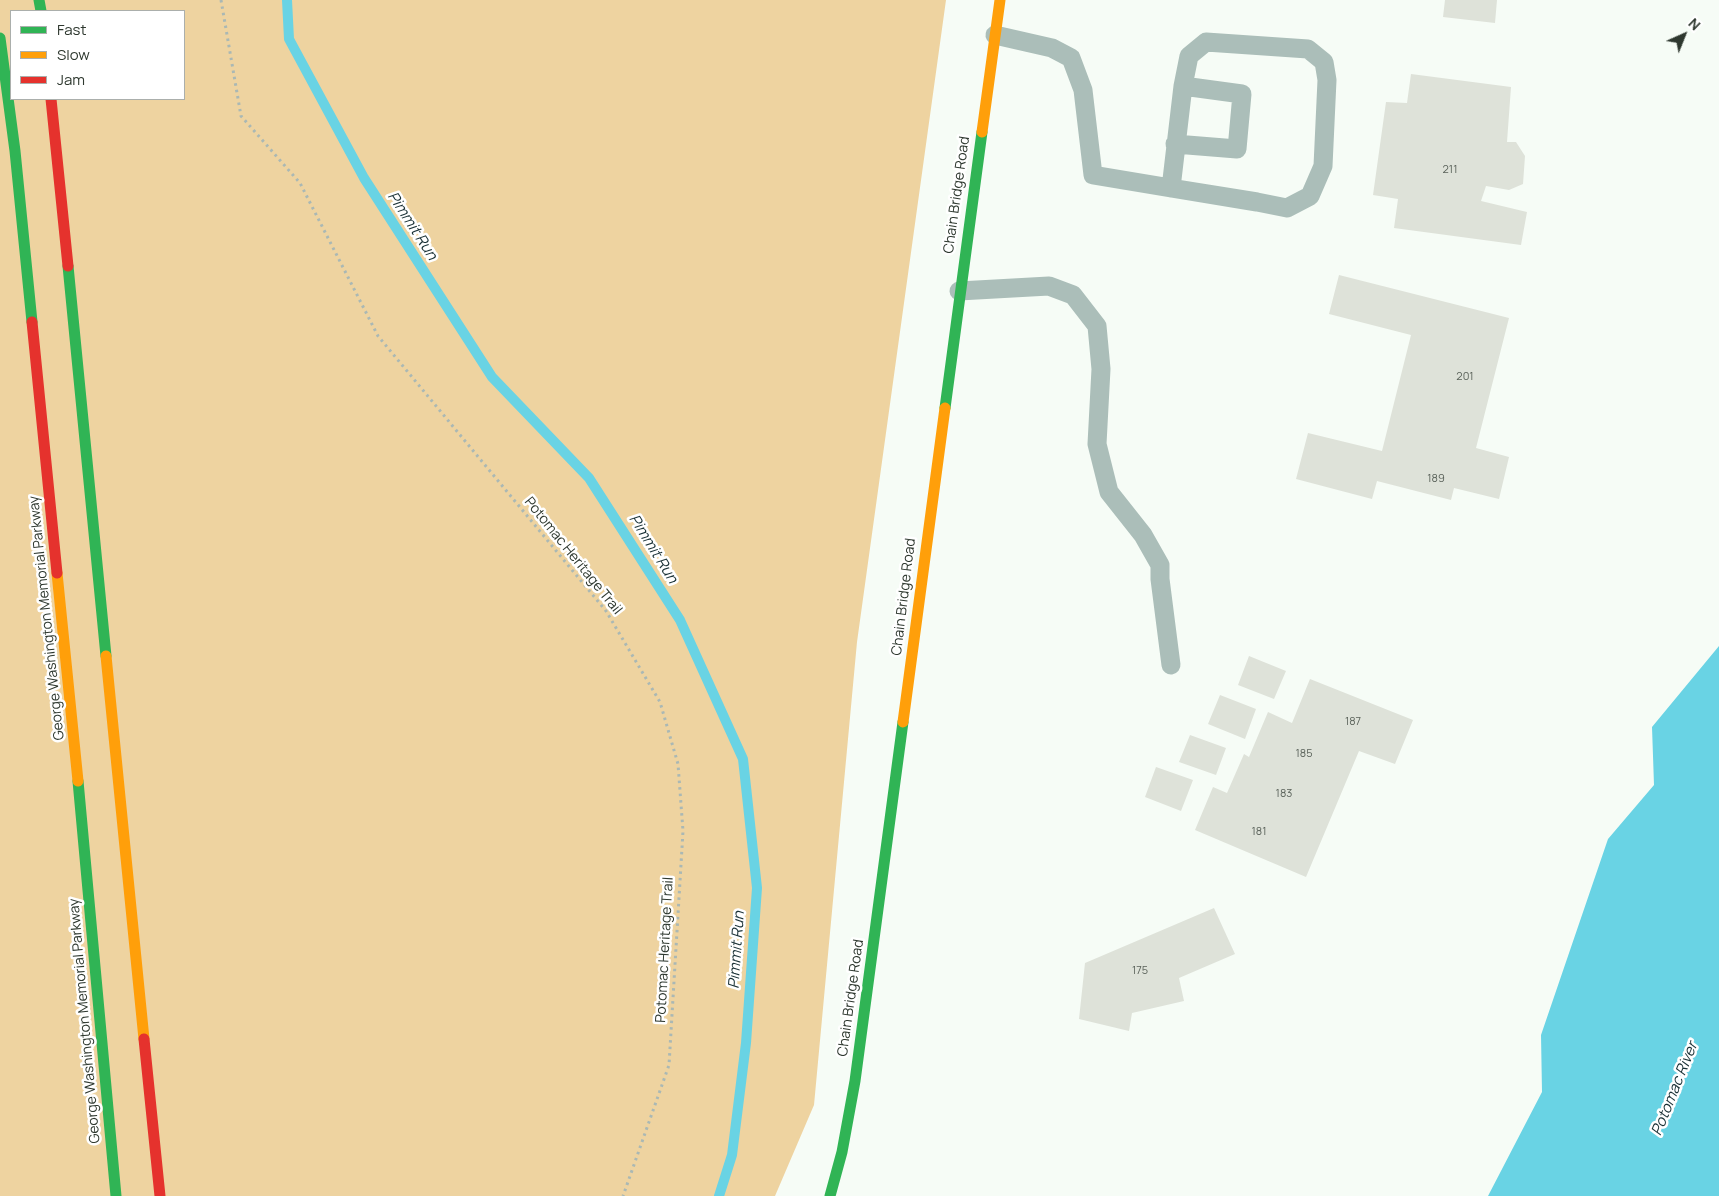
<!DOCTYPE html>
<style>
body{margin:0}
#map{position:relative;width:1719px;height:1196px;overflow:hidden;background:#f6fcf6;font-family:Manrope,sans-serif}
canvas{display:block}
.legend{position:absolute;left:10px;top:10px;width:175px;height:90px;box-sizing:border-box;background:#fff;border:1px solid #abafac;margin:0;padding:6px 9px;list-style:none;font-size:15px;color:#2e382f}
.legend li{display:flex;align-items:center;gap:10px;height:25px}
.legend b{width:25px;border:1px solid #abafac}
.north{position:absolute;left:1659px;top:10px;width:50px;height:50px;-webkit-text-stroke:4px #fff;paint-order:stroke;rotate:44deg;font-size:14px;font-weight:700;line-height:20px;text-align:center;color:#2e382f}
.north::after{content:'';display:block;margin:auto;width:18px;height:22px;background:#2e382f;clip-path:polygon(50% 0,100% 100%,50% 72%,0 100%)}
</style>
<div id="map">
<canvas width="1719" height="1196"></canvas>
<ul class="legend">
<li><b style="height:6px;background:#30b455"></b>Fast</li>
<li><b style="height:6px;background:#ff9f0a"></b>Slow</li>
<li><b style="height:6px;background:#e5322d"></b>Jam</li>
</ul>
<div class="north">N</div>
</div>
<script>
const ctx = document.querySelector('canvas').getContext('2d');
ctx.lineJoin = 'round';
function fillPath(path, color) { ctx.fillStyle = color; ctx.fill(path, 'evenodd'); }
const shape = rows => new Path2D(rows.map(r => 'M' + r).join(''));
function strokePath(path, color, width, dash) { ctx.strokeStyle = color; ctx.lineWidth = width; ctx.lineCap = dash ? 'butt' : 'round'; ctx.setLineDash(dash || []); ctx.stroke(path); }
function label(font, color, halo, rows, align = 'center') {
  ctx.font = font + ' Manrope,sans-serif'; ctx.lineWidth = 5; ctx.setLineDash([]); ctx.textBaseline = 'middle'; ctx.strokeStyle = halo; ctx.fillStyle = color; for (const [text, x, y, turn = 0] of rows) {
    ctx.save(); ctx.translate(x, y); ctx.rotate((+turn || 0) * Math.PI / 180); ctx.textAlign = isNaN(turn) ? turn : align; if (halo) ctx.strokeText(text, 0, 0); ctx.fillText(text, 0, 0); ctx.restore();
  }
}
const forest = shape([
 [0,0,946,0,857,642,814,1105,775,1196,0,1196],
 [11,11,184,11,184,99,11,99]
]);
const water = shape([
 [1719,646,1719,1196,1488,1196,1542,1092,1541,1035,1608,839,1654,785,1652,727]
]);
const stream = shape([
 [287,0,289,39,364,178,492,377,589,478,680,620,743,759,757,888,746,1043,732,1155,719,1196]
]);
const building = shape([
 [1445,0,1497,0,1495,23,1443,17],
 [1411,74,1511,87,1507,142,1516,142,1525,156,1523,184,1509,190,1486,186,1481,201,1527,212,1521,245,1394,228,1398,199,1373,195,1386,102,1407,103],
 [1339,275,1509,318,1476,448,1509,457,1499,499,1454,488,1451,500,1377,481,1372,499,1296,479,1308,433,1382,451,1411,335,1329,314],
 [1249,656,1286,671,1274,699,1238,685],
 [1310,679,1413,720,1395,764,1359,751,1306,877,1195,830,1213,787,1227,793,1244,754,1249,757,1268,712,1292,723],
 [1220,695,1256,709,1245,739,1208,724],
 [1190,735,1226,748,1216,775,1179,762],
 [1156,767,1193,780,1181,811,1145,797],
 [1214,908,1235,954,1179,978,1184,1001,1132,1013,1129,1031,1079,1019,1085,963]
]);
const path = shape([
 [221,0,241,116,300,183,378,336,606,611,660,702,678,764,683,831,669,1065,623,1196]
]);
const lane = shape([
 [995,35,1052,48,1071,58,1083,90,1093,175,1171,188,1257,202,1287,208,1310,196,1323,166,1327,80,1324,62,1308,49,1206,42,1189,56,1183,86,1171,188],
 [1175,144,1237,149,1242,94,1183,86],
 [959,291,1049,286,1073,295,1097,326,1101,369,1097,444,1109,492,1143,535,1160,565,1160,579,1171,665]
]);
const fast = shape([
 [39,0,41,11],
 [0,38,15,151,32,322],
 [68,266,106,656],
 [945,408,982,132],
 [78,781,116,1196],
 [830,1196,842,1152,855,1081,903,722]
]);
const slow = shape([
 [982,132,1000,0],
 [57,573,78,781],
 [106,656,144,1039],
 [903,722,945,408]
]);
const jam = shape([
 [51,99,68,266],
 [32,322,57,573],
 [144,1039,160,1196]
]);
const numberNames = [
 ["211",1450,170],
 ["201",1465,377],
 ["189",1436,479],
 ["187",1353,722],
 ["185",1304,754],
 ["183",1284,794],
 ["181",1259,832],
 ["175",1140,971]
];
const streetNames = [
 ["Chain Bridge Road",957,195,-82],
 ["Potomac Heritage Trail",573,556,51],
 ["Chain Bridge Road",904,597,-83],
 ["George Washington Memorial Parkway",47,618,-96],
 ["Potomac Heritage Trail",665,950,-87],
 ["Chain Bridge Road",851,998,-82],
 ["George Washington Memorial Parkway",85,1021,-95]
];
const waterNames = [
 ["Pimmit Run",412,226,57],
 ["Pimmit Run",653,549,58],
 ["Pimmit Run",737,950,-86],
 ["Potomac River",1675,1089,-68]
];
fillPath(forest, '#eed3a0');
fillPath(water, '#69d3e4');
strokePath(stream, '#69d3e4', 10);
fillPath(building, '#dee2d9');
strokePath(path, '#aab8b4', 3, [2.5, 4]);
strokePath(lane, '#abbeb9', 19);
strokePath(fast, '#30b455', 11);
strokePath(slow, '#ff9f0a', 11);
strokePath(jam, '#e5322d', 11);
label('11px', '#5a625a', null, numberNames);
label('14px', '#2e382f', '#fff', streetNames);
label('italic 15px', '#193035', '#fff', waterNames);
</script>
